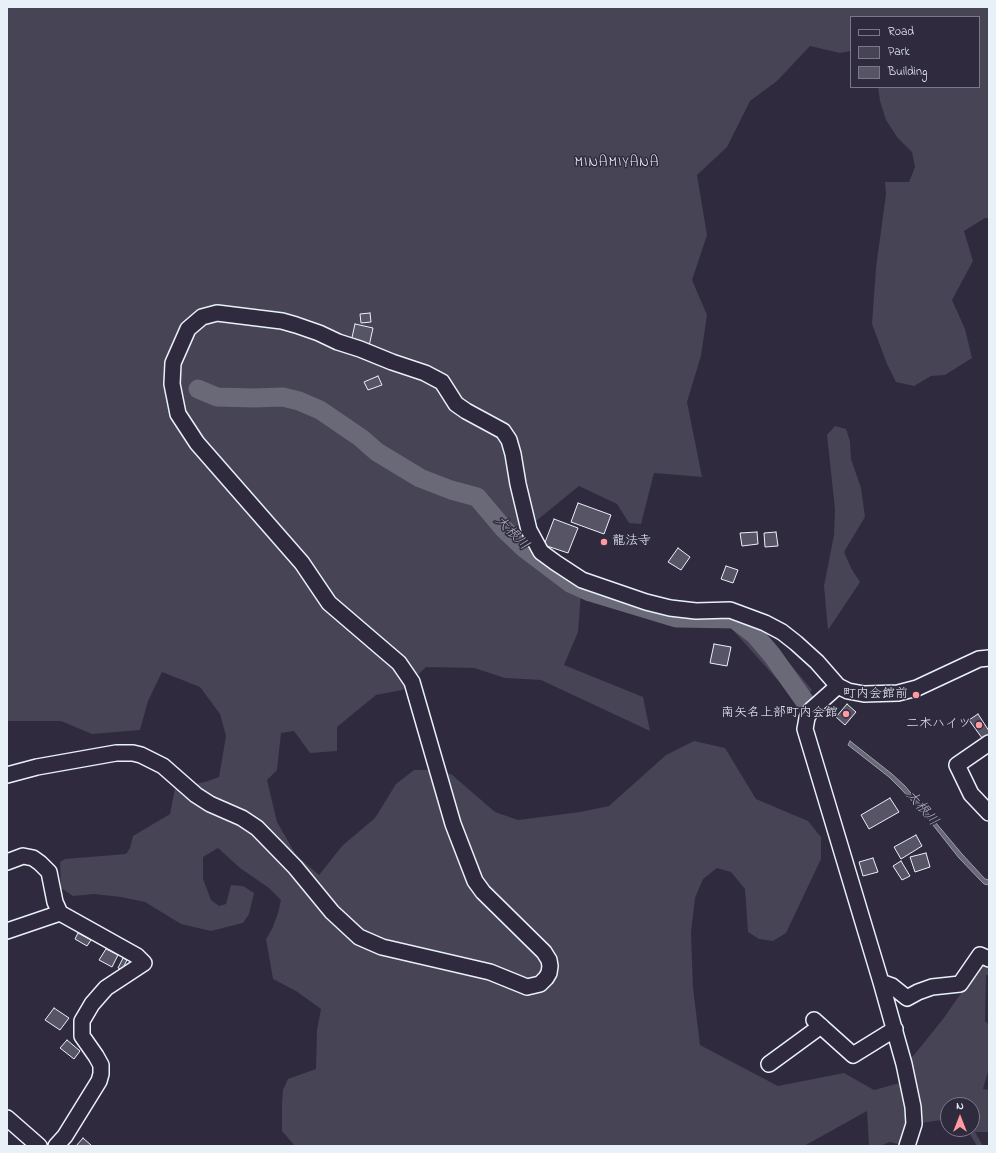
<!DOCTYPE html>
<meta charset="utf-8">
<style>
body{margin:0}
#map{position:relative;width:996px;height:1153px;overflow:hidden;background:#2f2a3d;font-family:"Indie Flower",sans-serif}
canvas{display:block}
.frame{position:absolute;inset:0;border:8px solid #e8f1f8;pointer-events:none}
.legend{position:absolute;left:850px;top:16px;width:130px;height:72px;box-sizing:border-box;background:#2f2a3d;border:1px solid #797a88;margin:0;padding:5px 7px;list-style:none;font-size:12px;color:#e8f1f8}
.legend li{display:flex;align-items:center;gap:8px;height:20px}
.legend b{width:20px;border:1px solid #797a88}
.north{position:absolute;left:940px;top:1097px;width:40px;height:40px;box-sizing:border-box;background:#2f2a3d;border:1px solid #797a88;border-radius:50%;rotate:0deg;font-size:11px;font-weight:700;line-height:16px;text-align:center;color:#e8f1f8}
.north::after{content:'';display:block;margin:auto;width:14px;height:18px;background:#ff9aa2;clip-path:polygon(50% 0,100% 100%,50% 72%,0 100%)}
</style>
<div id="map">
<canvas width="996" height="1153"></canvas>
<div class="frame"></div>
<ul class="legend">
<li><b style="height:5px;background:#2f2a3d"></b>Road</li>
<li><b style="height:11px;background:#464455"></b>Park</li>
<li><b style="height:11px;background:#575565"></b>Building</li>
</ul>
<div class="north">N</div>
</div>
<script>
const ctx = document.querySelector('canvas').getContext('2d');
ctx.lineJoin = 'round';
function fillPath(path, color) { ctx.fillStyle = color; ctx.fill(path, 'evenodd'); }
const shape = rows => new Path2D(rows.map(r => 'M' + r).join(''));
function strokePath(path, color, width, dash) { ctx.strokeStyle = color; ctx.lineWidth = width; ctx.lineCap = dash ? 'butt' : 'round'; ctx.setLineDash(dash || []); ctx.stroke(path); }
function label(font, color, halo, rows, align = 'center') {
  ctx.font = font + ' "Indie Flower","Klee One",sans-serif'; ctx.lineWidth = 3; ctx.setLineDash([]); ctx.textBaseline = 'middle'; ctx.strokeStyle = halo; ctx.fillStyle = color; for (const [text, x, y, turn = 0] of rows) {
    ctx.save(); ctx.translate(x, y); ctx.rotate((+turn || 0) * Math.PI / 180); ctx.textAlign = isNaN(turn) ? turn : align; if (halo) ctx.strokeText(text, 0, 0); ctx.fillText(text, 0, 0); ctx.restore();
  }
}
const green = shape([
 [7,7,989,7,989,218,985,218,964,231,973,261,952,300,965,329,972,358,945,375,931,376,914,386,896,382,887,364,872,324,876,268,886,194,885,182,909,182,915,167,912,152,897,137,886,120,880,101,878,87,979,87,979,17,851,17,851,51,840,53,810,46,777,81,750,101,727,147,697,175,707,235,692,280,707,315,701,356,687,402,702,477,654,473,641,524,629,523,617,504,579,486,525,530,582,580,578,632,564,665,643,697,650,731,541,680,505,678,474,668,426,667,402,690,376,695,337,727,337,751,310,753,294,731,281,733,277,770,267,780,277,822,296,855,319,875,342,846,375,818,396,784,414,770,427,770,451,774,495,812,518,820,580,812,609,806,666,755,694,741,725,748,756,799,808,821,821,837,821,859,786,933,773,941,759,939,748,932,745,889,731,872,717,868,703,879,695,898,691,932,693,988,700,1045,778,1086,844,1073,874,1090,907,1081,904,1064,914,1055,943,1019,980,966,989,967,989,975,986,975,985,1021,989,1025,989,1068,983,1089,989,1090,989,1132,975,1132,983,1146,977,1146,967,1129,972,1129,972,1105,948,1105,948,1119,914,1124,906,1146,890,1142,880,1146,869,1146,867,1111,804,1146,295,1146,282,1131,282,1104,283,1090,288,1079,316,1069,317,1030,321,1009,296,991,273,979,266,939,272,929,278,913,281,900,269,888,240,868,218,848,203,857,203,879,211,900,219,906,226,904,231,885,243,886,254,893,249,914,243,923,211,931,181,924,145,902,121,897,94,894,73,896,61,888,60,862,65,859,126,854,130,848,133,836,170,814,175,788,205,782,219,777,226,736,220,714,200,687,162,672,148,701,140,730,92,734,61,721,7,721],
 [835,426,846,429,850,441,851,459,861,488,865,517,844,552,851,568,860,582,828,630,824,586,834,535,835,509,827,435],
 [714,609,743,614,775,646,812,690,800,705]
]);
const water = shape([
 [850,741,892,774,905,786,962,854,985,879,989,880,989,885,984,884,959,858,925,815,901,789,889,777,848,745,850,741]
]);
const river = shape([
 [198,389,217,397,254,398,283,397,299,401,320,410,361,438,377,452,420,478,451,490,477,497,504,529,525,549,570,583,590,592,676,618,734,619,755,635,772,655,806,703]
]);
const building = shape([
 [370,313,371,322,361,323,360,314,370,313],
 [355,324,373,328,369,346,351,342,355,324],
 [378,376,382,385,368,390,364,382,378,376],
 [578,503,611,515,604,534,571,522,578,503],
 [554,519,578,528,568,553,544,545,554,519],
 [757,532,758,544,742,546,740,533,757,532],
 [776,532,778,546,765,547,764,533,776,532],
 [678,548,690,557,681,570,668,562,678,548],
 [726,566,738,570,733,583,721,579,726,566],
 [714,644,731,647,727,666,710,663,714,644],
 [847,704,856,712,845,725,836,717,847,704],
 [978,714,989,731,989,734,982,738,969,720,978,714],
 [890,798,899,812,869,829,861,815,890,798],
 [916,835,922,846,901,859,894,847,916,835],
 [926,853,930,867,915,872,910,857,926,853],
 [873,858,878,872,863,876,859,862,873,858],
 [901,861,910,876,902,880,893,866,901,861],
 [78,933,91,940,87,946,75,939,78,933],
 [106,949,118,955,112,967,99,960,106,949],
 [123,958,127,960,122,970,118,968,123,958],
 [54,1008,69,1018,60,1030,45,1020,54,1008],
 [67,1040,80,1051,74,1059,60,1048,67,1040],
 [83,1138,92,1146,76,1146,83,1138]
]);
const minor = shape([
 [838,686,811,710,807,718,805,729,881,982,904,1064,913,1107,914,1124,907,1146],
 [989,743,957,765,971,794,989,813],
 [7,775,37,767,116,753,133,753,141,755,163,766,196,795,210,804,242,818,257,828,295,867,332,912,359,937,382,947,490,972,527,987,540,984,546,978,549,973,550,966,549,960,544,952,483,892,475,881,453,824,412,682,399,663,329,603,302,563,197,443,178,414,172,384,173,363,188,329,202,317,217,313,282,321,296,325,319,333,338,342,360,349,392,362,425,373,442,382,456,404,466,411,503,431,509,440,513,454,518,484,529,530,541,552,556,563,582,580,646,602,670,608,696,611,730,610,765,623,782,632,796,643,817,662,838,686,848,691,864,694,898,693,917,688,979,659,989,658],
 [7,862,23,856,33,858,40,863,49,872,55,902,60,913,137,956,144,963,106,988,92,1004,82,1021,82,1036,96,1056,101,1065,101,1074,99,1081,65,1136,56,1146],
 [7,931,60,913],
 [881,982,892,986,907,998,918,992,932,987,960,984,980,955,989,959],
 [814,1020,853,1055,895,1029],
 [769,1064,821,1026],
 [7,1118,39,1146]
]);
const markers = [
 [604,542,4,"#ff9aa2"],
 [916,695,4,"#ff9aa2"],
 [846,714,4,"#ff9aa2"],
 [979,725,4,"#ff9aa2"]
];
const poiNames = [
 ["龍法寺",612,542,"left"],
 ["町内会館前",908,695],
 ["南矢名上部町内会館",838,714],
 ["二木ハイツ",971,725]
];
const neighbourhoodNames = [
 ["MINAMIYANA",617,164]
];
const waterNames = [
 ["大根川",511,534,45],
 ["大根川",921,809,49]
];
fillPath(green, '#464455');
fillPath(water, '#696978');
strokePath(water, '#9c9fab', 1);
strokePath(river, '#696978', 19);
fillPath(building, '#575565');
strokePath(building, '#e8f1f8', 1);
strokePath(minor, '#e8f1f8', 18);
strokePath(minor, '#2f2a3d', 15);
for (const [x, y, r, color] of markers) { const dot = new Path2D(); dot.arc(x, y, r, 0, 2 * Math.PI); ctx.fillStyle = color; ctx.fill(dot); strokePath(dot, '#2f2a3d', 1.5); }
label('13px', '#e8f1f8', '#2f2a3d', poiNames, 'right');
ctx.letterSpacing = '1px';
label('14px', '#e8f1f8', '#2f2a3d', neighbourhoodNames);
ctx.letterSpacing = '0px';
label('italic 14px', '#afb4be', '#2f2a3d', waterNames);
</script>
